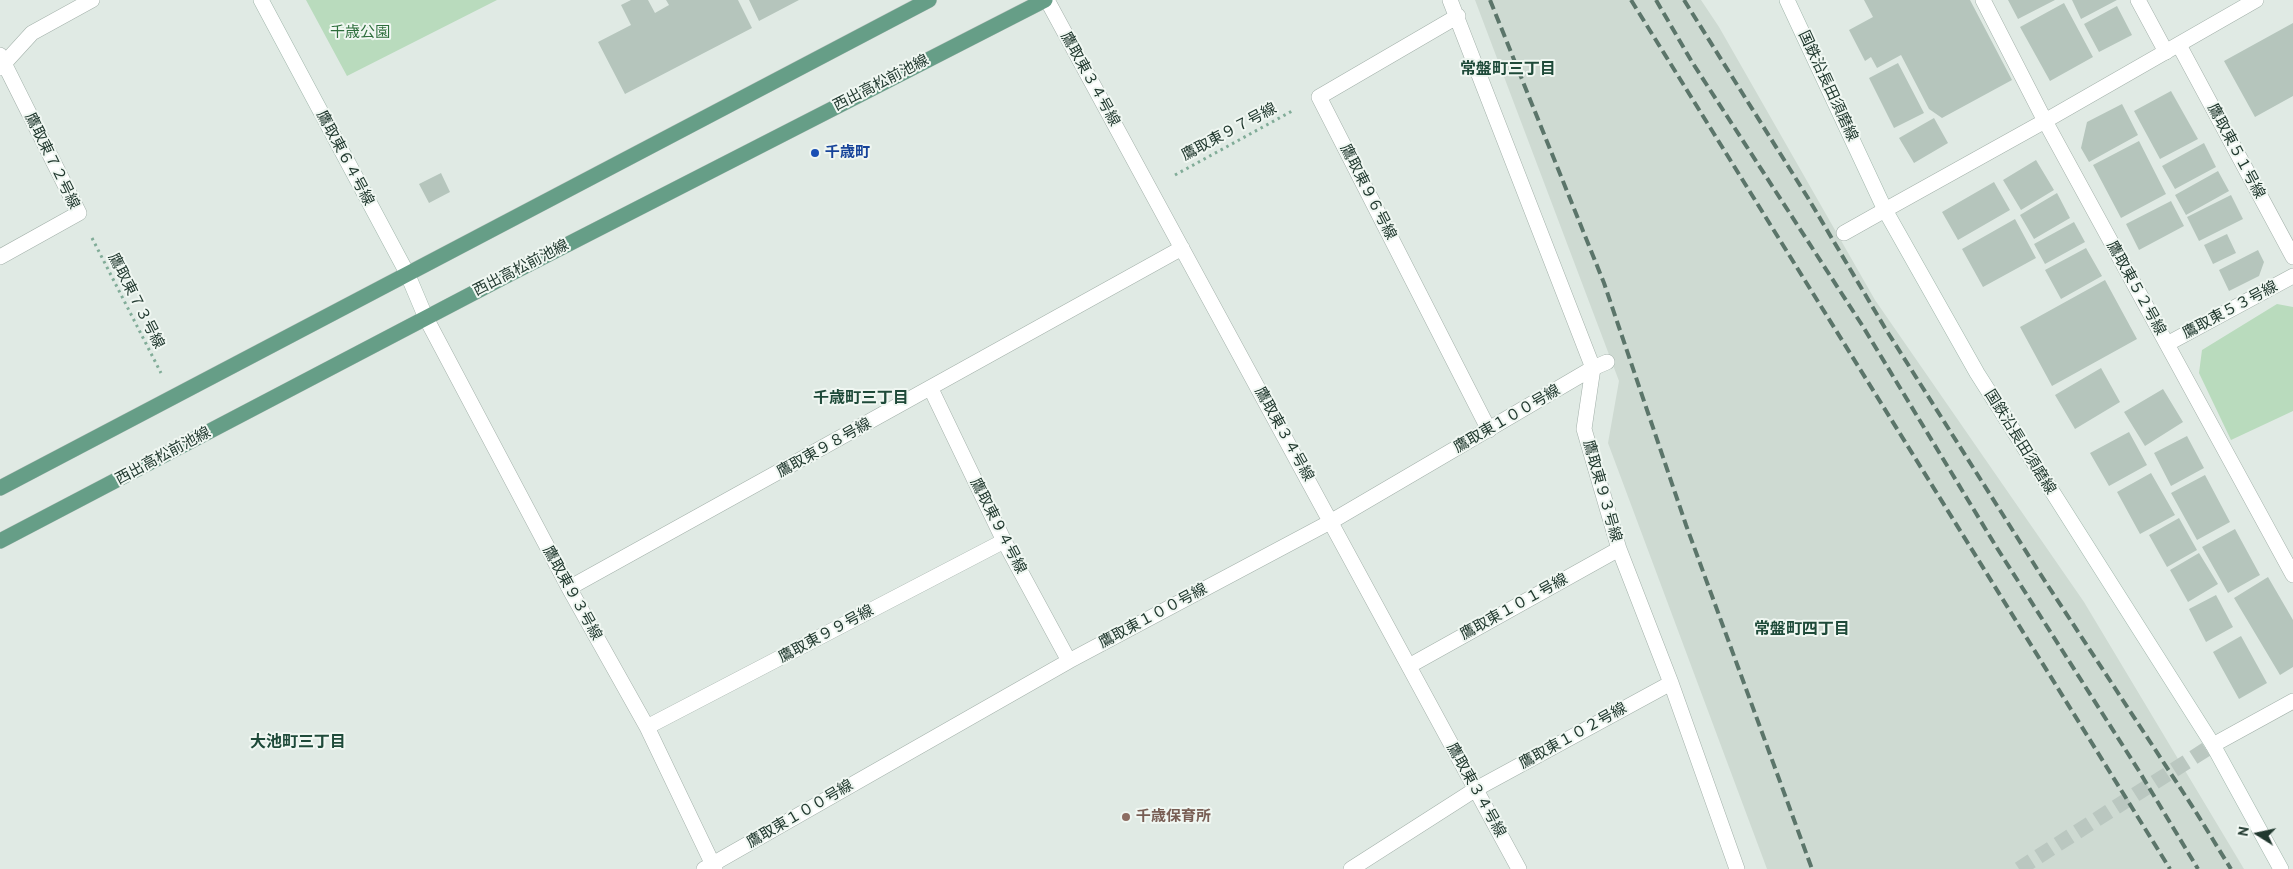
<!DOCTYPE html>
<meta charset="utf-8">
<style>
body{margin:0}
#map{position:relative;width:2293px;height:869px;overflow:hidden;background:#e0eae4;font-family:"PT Sans",sans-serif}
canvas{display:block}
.north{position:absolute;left:2233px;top:809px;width:50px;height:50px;-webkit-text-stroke:4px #f0f7f2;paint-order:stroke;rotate:280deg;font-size:14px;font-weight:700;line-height:20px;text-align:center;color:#21392f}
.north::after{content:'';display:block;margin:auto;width:18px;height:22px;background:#21392f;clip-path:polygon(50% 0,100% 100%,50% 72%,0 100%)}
</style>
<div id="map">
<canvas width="2293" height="869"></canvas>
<div class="north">N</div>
</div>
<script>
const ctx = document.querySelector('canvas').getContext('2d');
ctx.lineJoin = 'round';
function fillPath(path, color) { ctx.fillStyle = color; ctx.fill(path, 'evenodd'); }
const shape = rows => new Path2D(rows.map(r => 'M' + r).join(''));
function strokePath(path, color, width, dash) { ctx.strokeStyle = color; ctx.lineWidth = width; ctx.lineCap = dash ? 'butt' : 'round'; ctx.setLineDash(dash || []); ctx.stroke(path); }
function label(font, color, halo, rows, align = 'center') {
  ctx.font = font + ' "PT Sans","Noto Sans JP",sans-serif'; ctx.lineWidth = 4; ctx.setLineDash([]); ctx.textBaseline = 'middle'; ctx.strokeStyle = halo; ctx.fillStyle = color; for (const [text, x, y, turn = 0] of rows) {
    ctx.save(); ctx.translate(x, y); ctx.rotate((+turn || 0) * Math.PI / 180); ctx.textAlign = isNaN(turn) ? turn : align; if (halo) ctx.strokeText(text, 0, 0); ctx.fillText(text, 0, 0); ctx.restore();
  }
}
const built = shape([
 [1475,0,1701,0,1719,27,1875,300,2084,602,2244,869,1767,869,1608,443,1619,381]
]);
const green = shape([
 [306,0,497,0,347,76],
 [2277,304,2293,307,2293,411,2231,440,2199,373,2202,350]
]);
const building = shape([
 [631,0,648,0,655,13,669,5,666,0,738,0,752,28,625,94,598,42,631,25,621,5],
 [749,0,799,0,759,21],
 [1864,0,1970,0,2012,80,1942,118,1929,109,1901,55,1877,68,1871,57,1865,61,1849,30,1873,17],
 [2008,0,2055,0,2018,19],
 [2072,0,2117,0,2081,19],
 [2064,3,2093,57,2050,81,2020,27],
 [2117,6,2132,35,2099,52,2084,24],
 [2293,23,2293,96,2255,117,2224,61],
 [1898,63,1924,113,1894,128,1869,78],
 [2171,91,2198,139,2160,159,2134,111],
 [2122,104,2138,135,2089,162,2081,148,2087,122],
 [1934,118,1948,143,1914,163,1899,138],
 [2139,141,2166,194,2121,218,2093,165],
 [2204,143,2216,167,2175,189,2162,166],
 [2036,160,2054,190,2021,210,2003,180],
 [2218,171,2229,191,2186,215,2175,195],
 [441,173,450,192,429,203,419,184],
 [1994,182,2010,210,1958,240,1942,212],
 [2057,193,2070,218,2034,239,2020,215],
 [2231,195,2243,219,2199,241,2187,217],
 [2171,201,2184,226,2139,250,2126,224],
 [2015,219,2036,258,1983,287,1962,249],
 [2074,222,2085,242,2045,264,2034,244],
 [2227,234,2236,253,2213,264,2204,245],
 [2086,248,2102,276,2061,299,2045,270],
 [2258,250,2264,262,2259,276,2229,291,2219,270],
 [2105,280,2137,339,2052,386,2020,327],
 [2101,368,2120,402,2075,429,2055,395],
 [2163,389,2183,422,2145,446,2124,412],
 [2129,432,2147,465,2109,486,2090,453],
 [2187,436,2204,468,2171,486,2154,453],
 [2151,473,2175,515,2140,534,2117,492],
 [2205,475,2230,522,2197,540,2171,493],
 [2179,518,2197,550,2167,567,2149,535],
 [2235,529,2260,575,2228,593,2202,547],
 [2199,553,2218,584,2188,602,2170,570],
 [2268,577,2293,620,2293,667,2280,675,2234,598],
 [2216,595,2233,627,2206,642,2189,609],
 [2241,636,2267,683,2239,699,2213,652]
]);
const secondaryTunnel = shape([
 [2019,869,2213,745]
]);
const path = shape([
 [1175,175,1294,110],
 [92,238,161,373]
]);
const lane = shape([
 [2138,0,2166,52],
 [1844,233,1885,210],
 [1593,368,1607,362]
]);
const street = shape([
 [1047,0,1519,869],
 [1450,0,1593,368,1584,429,1619,549,1671,683,1737,869],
 [1983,0,2045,121,2293,575],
 [1458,16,1319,97,1489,430],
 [2179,45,2293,257],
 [0,55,79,213,0,257],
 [0,68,32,33,92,0],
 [1885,210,2045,121,2256,0],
 [426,318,569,588,647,727,715,869],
 [2167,344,2293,276],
 [931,389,1004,541,1069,661],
 [569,588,1182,248],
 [1409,666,1619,549],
 [647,727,1004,541],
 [2213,745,2293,701],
 [704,869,1069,661,1332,521,1593,368],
 [1351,869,1476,789,1671,683]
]);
const secondary = shape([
 [261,0,407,273,426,318],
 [1787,0,1885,210,1977,373,2213,745,2281,869]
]);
const primary = shape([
 [0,488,929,0],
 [0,541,504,277,1045,0]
]);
const rail = shape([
 [1490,0,1604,283,1686,525,1812,869],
 [1631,0,2170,869],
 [1656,0,1692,62,1862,325,1997,548,2139,771,2198,869],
 [1684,0,1808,198,1885,328,2039,572,2194,809,2231,869]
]);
const markers = [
 [815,153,5,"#1a4fb4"],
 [1126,817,5,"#8d6e63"]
];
const parkNames = [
 ["千歳公園",360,33]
];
const streetNames = [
 ["鷹取東３４号線",1090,79,61],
 ["西出高松前池線",881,83,-27],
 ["国鉄沿長田須磨線",1828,86,65],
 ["鷹取東９７号線",1229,132,-28],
 ["鷹取東５１号線",2236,151,62],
 ["鷹取東６４号線",345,158,62],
 ["鷹取東７２号線",52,161,64],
 ["鷹取東９６号線",1368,192,63],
 ["西出高松前池線",521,268,-27],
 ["鷹取東５２号線",2136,288,61],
 ["鷹取東７３号線",136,301,63],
 ["鷹取東５３号線",2230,310,-28],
 ["鷹取東１００号線",1507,419,-30],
 ["鷹取東３４号線",1284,434,61],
 ["国鉄沿長田須磨線",2020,442,58],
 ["鷹取東９８号線",824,448,-29],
 ["西出高松前池線",163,456,-28],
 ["鷹取東９３号線",1602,491,74],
 ["鷹取東９４号線",998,526,63],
 ["鷹取東９３号線",572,593,61],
 ["鷹取東１０１号線",1514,607,-29],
 ["鷹取東１００号線",1153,616,-28],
 ["鷹取東９９号線",826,634,-28],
 ["鷹取東１０２号線",1573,736,-29],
 ["鷹取東３４号線",1476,790,61],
 ["鷹取東１００号線",800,814,-30]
];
const transitNames = [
 ["千歳町",825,153]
];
const educationNames = [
 ["千歳保育所",1136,817]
];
const neighbourhoodNames = [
 ["常盤町三丁目",1508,69],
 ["千歳町三丁目",861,398],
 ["常盤町四丁目",1802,629],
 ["大池町三丁目",298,742]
];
fillPath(built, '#cedad2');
fillPath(green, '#b9dbbd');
fillPath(building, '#b5c5bc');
strokePath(secondaryTunnel, '#bac7c0', 15, [15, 8]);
strokePath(lane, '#a3b1aa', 16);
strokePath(street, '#a3b1aa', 16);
strokePath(secondary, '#9fb5aa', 16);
strokePath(primary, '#bcc4c1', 16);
strokePath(path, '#81ac98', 3, [2.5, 4]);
strokePath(lane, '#fff', 15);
strokePath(street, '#fff', 15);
strokePath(secondary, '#fff', 15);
strokePath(primary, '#669e87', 15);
strokePath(rail, '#5b756a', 4, [10, 5]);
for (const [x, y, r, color] of markers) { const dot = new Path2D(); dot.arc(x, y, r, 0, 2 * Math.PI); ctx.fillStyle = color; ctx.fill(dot); strokePath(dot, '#f0f7f2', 2); }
label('15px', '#2d6e3c', '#f0f7f2', parkNames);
label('15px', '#21392f', '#f0f7f2', streetNames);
label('bold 15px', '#164399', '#f0f7f2', transitNames, 'left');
label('bold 15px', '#785e54', '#f0f7f2', educationNames, 'left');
label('bold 16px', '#1e4a39', '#f0f7f2', neighbourhoodNames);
</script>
